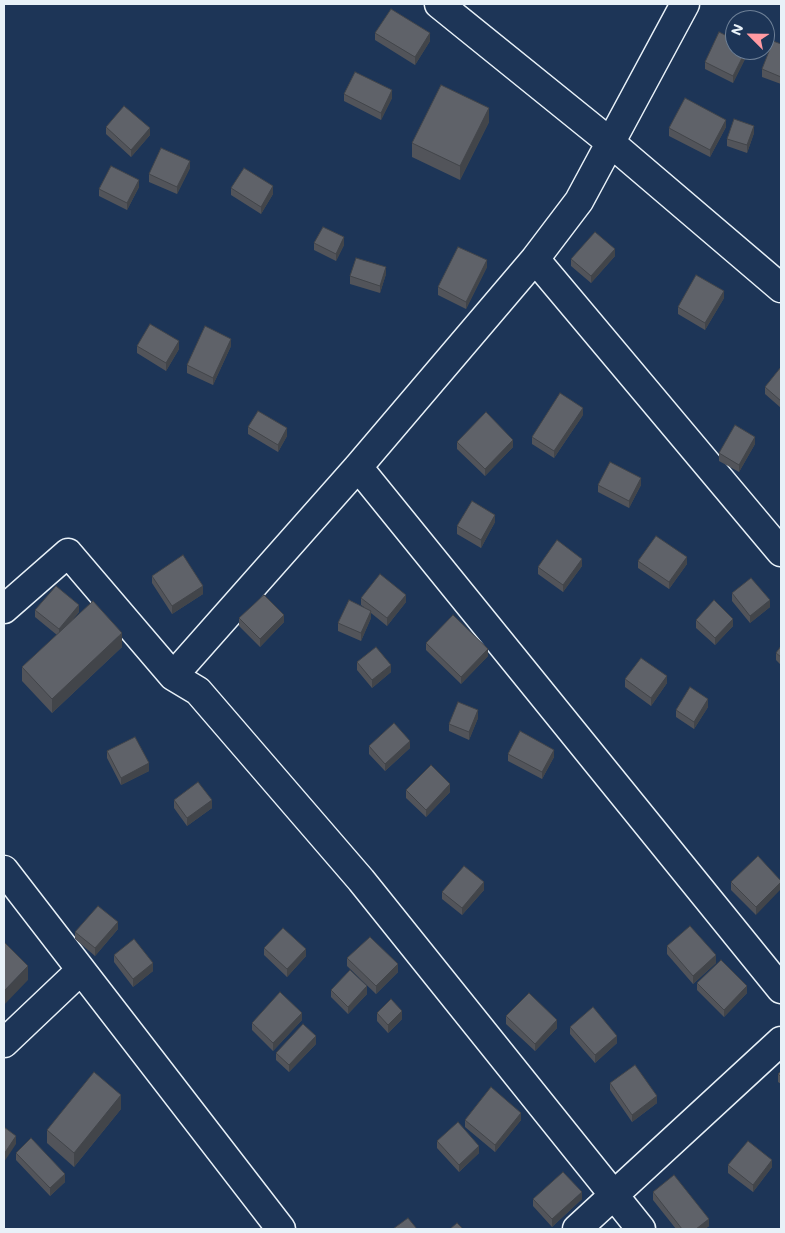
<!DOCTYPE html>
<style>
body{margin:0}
#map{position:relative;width:785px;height:1233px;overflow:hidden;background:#1d3557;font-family:Mali,sans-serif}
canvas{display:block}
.frame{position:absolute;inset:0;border:5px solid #e8f1f8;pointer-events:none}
.north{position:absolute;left:725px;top:10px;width:50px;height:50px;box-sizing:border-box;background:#1d3557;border:1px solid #6e8097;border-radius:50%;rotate:293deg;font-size:14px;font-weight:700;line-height:20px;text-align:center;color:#e8f1f8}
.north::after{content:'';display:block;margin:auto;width:18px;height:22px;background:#ff9aa2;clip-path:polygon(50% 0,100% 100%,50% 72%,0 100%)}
</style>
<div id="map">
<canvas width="785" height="1233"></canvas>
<div class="frame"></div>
<div class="north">N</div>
</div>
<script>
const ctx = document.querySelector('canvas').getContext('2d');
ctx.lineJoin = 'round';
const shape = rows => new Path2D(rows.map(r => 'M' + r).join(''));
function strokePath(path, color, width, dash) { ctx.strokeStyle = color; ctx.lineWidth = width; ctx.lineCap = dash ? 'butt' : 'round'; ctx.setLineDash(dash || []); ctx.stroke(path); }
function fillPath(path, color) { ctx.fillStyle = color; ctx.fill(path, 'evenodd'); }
const minor = shape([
 [439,4,611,143,781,288],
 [535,259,781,552],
 [358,467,781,989],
 [4,609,68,553,173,676,198,691,361,880,641,1229],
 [173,676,358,467,535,259,579,201,685,4],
 [4,870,281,1229],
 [4,1043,81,970],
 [577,1229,781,1041]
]);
const wall = shape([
 [375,33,430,41,415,65,375,40],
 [781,44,781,84,762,77,762,69],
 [748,50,748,53,733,83,705,69,705,62],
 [344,94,392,98,381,120,344,101],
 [489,122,460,180,412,157,412,143],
 [106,127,150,135,131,157,106,134],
 [726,127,710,157,669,136,669,128],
 [754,133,747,153,727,146,727,139],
 [190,168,177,194,149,182,149,174],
 [139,187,127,210,99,196,99,189],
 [231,188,273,194,261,214,231,195],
 [314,243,344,245,336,261,314,250],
 [615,256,591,283,571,266,571,259],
 [487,267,466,309,438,295,438,287],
 [386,274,380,293,350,284,350,276],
 [724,298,705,330,678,314,678,307],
 [137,346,179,349,166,371,137,353],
 [231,346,213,385,187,373,187,365],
 [781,367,781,408,765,394,765,387],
 [583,415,554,458,532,444,532,437],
 [248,427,287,436,278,452,248,434],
 [457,442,513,447,485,476,457,449],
 [755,444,739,472,719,461,719,453],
 [598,485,641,485,629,508,598,492],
 [495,522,481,548,457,534,457,526],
 [638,561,687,564,669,589,638,568],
 [582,566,563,592,538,574,538,567],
 [152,576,203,594,172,614,152,583],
 [732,593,770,607,750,623,732,601],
 [361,598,406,602,387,626,371,613,371,618,361,641,338,631,338,623,364,607,361,605],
 [35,610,79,612,73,619,122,647,52,713,22,681,22,667,57,635,35,617],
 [239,618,284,622,260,647,239,626],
 [696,620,733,626,715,645,696,628],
 [426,643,488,656,461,684,426,650],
 [781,646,781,665,776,660,776,653],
 [357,662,391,672,372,688,357,670],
 [625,679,667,683,651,706,625,687],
 [708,707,694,729,676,717,676,710],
 [478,718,469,740,449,731,449,724],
 [369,746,410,748,385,771,369,754],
 [107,751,149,771,121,785,107,758],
 [508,754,554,757,542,779,508,761],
 [406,790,450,792,426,817,406,798],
 [174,800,212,808,187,826,174,808],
 [758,856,756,915,731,890,731,882],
 [484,890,462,915,442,899,442,892],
 [118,929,95,956,75,939,75,932],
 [667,946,716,963,693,984,667,954],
 [264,948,306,956,287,977,264,955],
 [114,955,153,971,133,987,114,962],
 [347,958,398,972,376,994,347,966],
 [697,983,747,993,724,1017,697,990],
 [331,990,367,994,348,1014,331,997],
 [377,1013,402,1019,388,1033,377,1021],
 [506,1016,557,1028,535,1051,506,1024],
 [302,1020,273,1051,252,1030,252,1023],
 [570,1027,617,1043,595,1063,570,1034],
 [316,1044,289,1072,276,1060,276,1053],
 [781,1071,781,1084,778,1082,778,1074],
 [610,1083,657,1103,632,1122,610,1090],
 [121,1109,74,1167,47,1143,47,1130],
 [465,1120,521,1120,495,1152,465,1127],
 [437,1141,479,1153,459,1172,437,1148],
 [16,1153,65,1182,50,1196,16,1160],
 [728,1165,772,1167,753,1192,728,1173],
 [653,1192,709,1226,705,1229,676,1229,653,1200],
 [533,1199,582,1199,552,1227,533,1206]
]);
const shadedWall = shape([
 [430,33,430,41,415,65,415,57],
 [746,50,748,50,748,53,733,83,733,76],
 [392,90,392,98,381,120,381,113],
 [489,108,489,122,460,180,460,166],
 [726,120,726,127,710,157,710,150],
 [754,126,754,133,747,153,747,145],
 [150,128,150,135,131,157,131,150],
 [190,161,190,168,177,194,177,187],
 [139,180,139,187,127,210,127,203],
 [273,186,273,194,261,214,261,207],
 [344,237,344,245,336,261,336,254],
 [615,249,615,256,591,283,591,276],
 [487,260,487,267,466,309,466,302],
 [386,267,386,274,380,293,380,286],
 [724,291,724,298,705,330,705,323],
 [231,339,231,346,213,385,213,378],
 [179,341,179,349,166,371,166,363],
 [583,408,583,415,554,458,554,451],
 [287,428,287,436,278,452,278,445],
 [755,437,755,444,739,472,739,465],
 [513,440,513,447,485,476,485,469],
 [641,478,641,485,629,508,629,501],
 [495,515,495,522,481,548,481,540],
 [687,557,687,564,669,589,669,582],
 [582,559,582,566,563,592,563,585],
 [203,586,203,594,172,614,172,606],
 [406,595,406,602,387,626,387,618],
 [770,600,770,607,750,623,750,616],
 [79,605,79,612,59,636,59,629],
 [371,611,371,618,361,641,361,633],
 [284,615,284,622,260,647,260,639],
 [733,619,733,626,715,645,715,638],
 [122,633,122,647,52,713,52,699],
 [488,649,488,656,461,684,461,677],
 [391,665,391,672,372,688,372,680],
 [667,676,667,683,651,706,651,698],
 [708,699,708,707,694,729,694,722],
 [478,710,478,718,469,740,469,732],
 [410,741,410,748,385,771,385,764],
 [554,750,554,757,542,779,542,772],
 [149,763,149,771,121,785,121,778],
 [450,784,450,792,426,817,426,810],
 [212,800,212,808,187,826,187,818],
 [484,882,484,890,462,915,462,908],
 [781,882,781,889,756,915,756,907],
 [118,922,118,929,95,956,95,948],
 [306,949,306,956,287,977,287,969],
 [716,955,716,963,693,984,693,976],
 [153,963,153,971,133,987,133,979],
 [398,964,398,972,376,994,376,986],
 [28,966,28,980,4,1005,4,991],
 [367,986,367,994,348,1014,348,1007],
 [747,986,747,993,724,1017,724,1010],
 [402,1011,402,1019,388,1033,388,1025],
 [302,1013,302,1020,273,1051,273,1043],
 [557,1020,557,1028,535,1051,535,1044],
 [316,1036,316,1044,289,1072,289,1065],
 [617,1036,617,1043,595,1063,595,1055],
 [121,1095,121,1109,74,1167,74,1153],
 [657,1096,657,1103,632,1122,632,1115],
 [521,1113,521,1120,495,1152,495,1145],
 [16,1136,16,1144,4,1162,4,1154],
 [479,1146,479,1153,459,1172,459,1165],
 [772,1160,772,1167,753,1192,753,1185],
 [65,1174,65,1182,50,1196,50,1188],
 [582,1192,582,1199,552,1227,552,1219],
 [709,1219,709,1226,705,1229,696,1229]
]);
const building = shape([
 [391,9,430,33,415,57,375,33,391,9],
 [719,32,735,40,735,50,746,50,733,76,705,62,719,32],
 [773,41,781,44,781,77,762,69,773,41],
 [355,72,392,90,381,113,344,94,355,72],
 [441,85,489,108,460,166,412,143,441,85],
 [685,98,726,120,710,150,669,128,685,98],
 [124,106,150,128,131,150,106,127,124,106],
 [734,119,754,126,747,145,727,139,734,119],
 [161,148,190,161,177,187,149,174,161,148],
 [111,166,139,180,127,203,99,189,111,166],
 [244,168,273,186,261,207,231,188,244,168],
 [323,227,344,237,336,254,314,243,323,227],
 [595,232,615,249,591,276,571,259,595,232],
 [458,247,487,260,466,302,438,287,458,247],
 [356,258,386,267,380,286,350,276,356,258],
 [696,275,724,291,705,323,678,307,696,275],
 [150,324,179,341,166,363,137,346,150,324],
 [205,326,231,339,213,378,187,365,205,326],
 [781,367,781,401,765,387,781,367],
 [560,393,583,408,554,451,532,437,560,393],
 [258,411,287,428,278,445,248,427,258,411],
 [486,412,513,440,485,469,457,442,486,412],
 [735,425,755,437,739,465,719,453,735,425],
 [610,462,641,478,629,501,598,485,610,462],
 [472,501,495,515,481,540,457,526,472,501],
 [656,536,687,557,669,582,638,561,656,536],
 [557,540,582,559,563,585,538,567,557,540],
 [183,555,203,586,172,606,152,576,183,555],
 [380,574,406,595,387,618,361,598,380,574],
 [751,578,770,600,750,616,732,593,751,578],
 [56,586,79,605,59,629,35,610,56,586],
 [264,595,284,615,260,639,239,618,264,595],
 [349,600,371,611,361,633,338,623,349,600],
 [714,600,733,619,715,638,696,620,714,600],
 [93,601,122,633,52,699,22,667,93,601],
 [453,615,488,649,461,677,426,643,453,615],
 [781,646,781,657,776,653,781,646],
 [376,647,391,665,372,680,357,662,376,647],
 [641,658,667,676,651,698,625,679,641,658],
 [690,687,708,699,694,722,676,710,690,687],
 [458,702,478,710,469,732,449,724,458,702],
 [394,723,410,741,385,764,369,746,394,723],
 [520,731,554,750,542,772,508,754,520,731],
 [135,737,149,763,121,778,107,751,135,737],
 [431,765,450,784,426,810,406,790,431,765],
 [198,782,212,800,187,818,174,800,198,782],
 [758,856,781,881,781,882,756,907,731,882,758,856],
 [464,866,484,882,462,908,442,892,464,866],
 [98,906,118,922,95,948,75,932,98,906],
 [690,926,716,955,693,976,667,946,690,926],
 [283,928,306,949,287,969,264,948,283,928],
 [370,937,398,964,376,986,347,958,370,937],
 [134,939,153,963,133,979,114,955,134,939],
 [4,942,28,966,4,991,4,942],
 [721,960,747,986,724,1010,697,983,721,960],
 [350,970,367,986,348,1007,331,990,350,970],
 [280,992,302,1013,273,1043,252,1023,280,992],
 [529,993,557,1020,535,1044,506,1016,529,993],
 [391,999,402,1011,388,1025,377,1013,391,999],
 [593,1007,617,1036,595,1055,570,1027,593,1007],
 [303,1024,316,1036,289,1065,276,1053,303,1024],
 [635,1065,657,1096,632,1115,610,1083,635,1065],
 [781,1071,781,1077,778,1074,781,1071],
 [94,1072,121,1095,74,1153,47,1130,94,1072],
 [491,1087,521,1113,495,1145,465,1120,491,1087],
 [458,1122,479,1146,459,1165,437,1141,458,1122],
 [4,1127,16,1136,4,1154,4,1127],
 [31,1138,65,1174,50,1188,16,1153,31,1138],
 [748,1141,772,1160,753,1185,728,1165,748,1141],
 [563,1172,582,1192,552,1219,533,1199,563,1172],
 [674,1175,709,1219,696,1229,682,1229,653,1192,674,1175],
 [408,1218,417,1229,393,1229,408,1218],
 [457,1223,463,1229,450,1229,457,1223]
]);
strokePath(minor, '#e8f1f8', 31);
strokePath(minor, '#1d3557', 28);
fillPath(wall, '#52545a');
fillPath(shadedWall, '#42454a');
fillPath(building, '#5f6269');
strokePath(building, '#42454a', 1);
</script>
